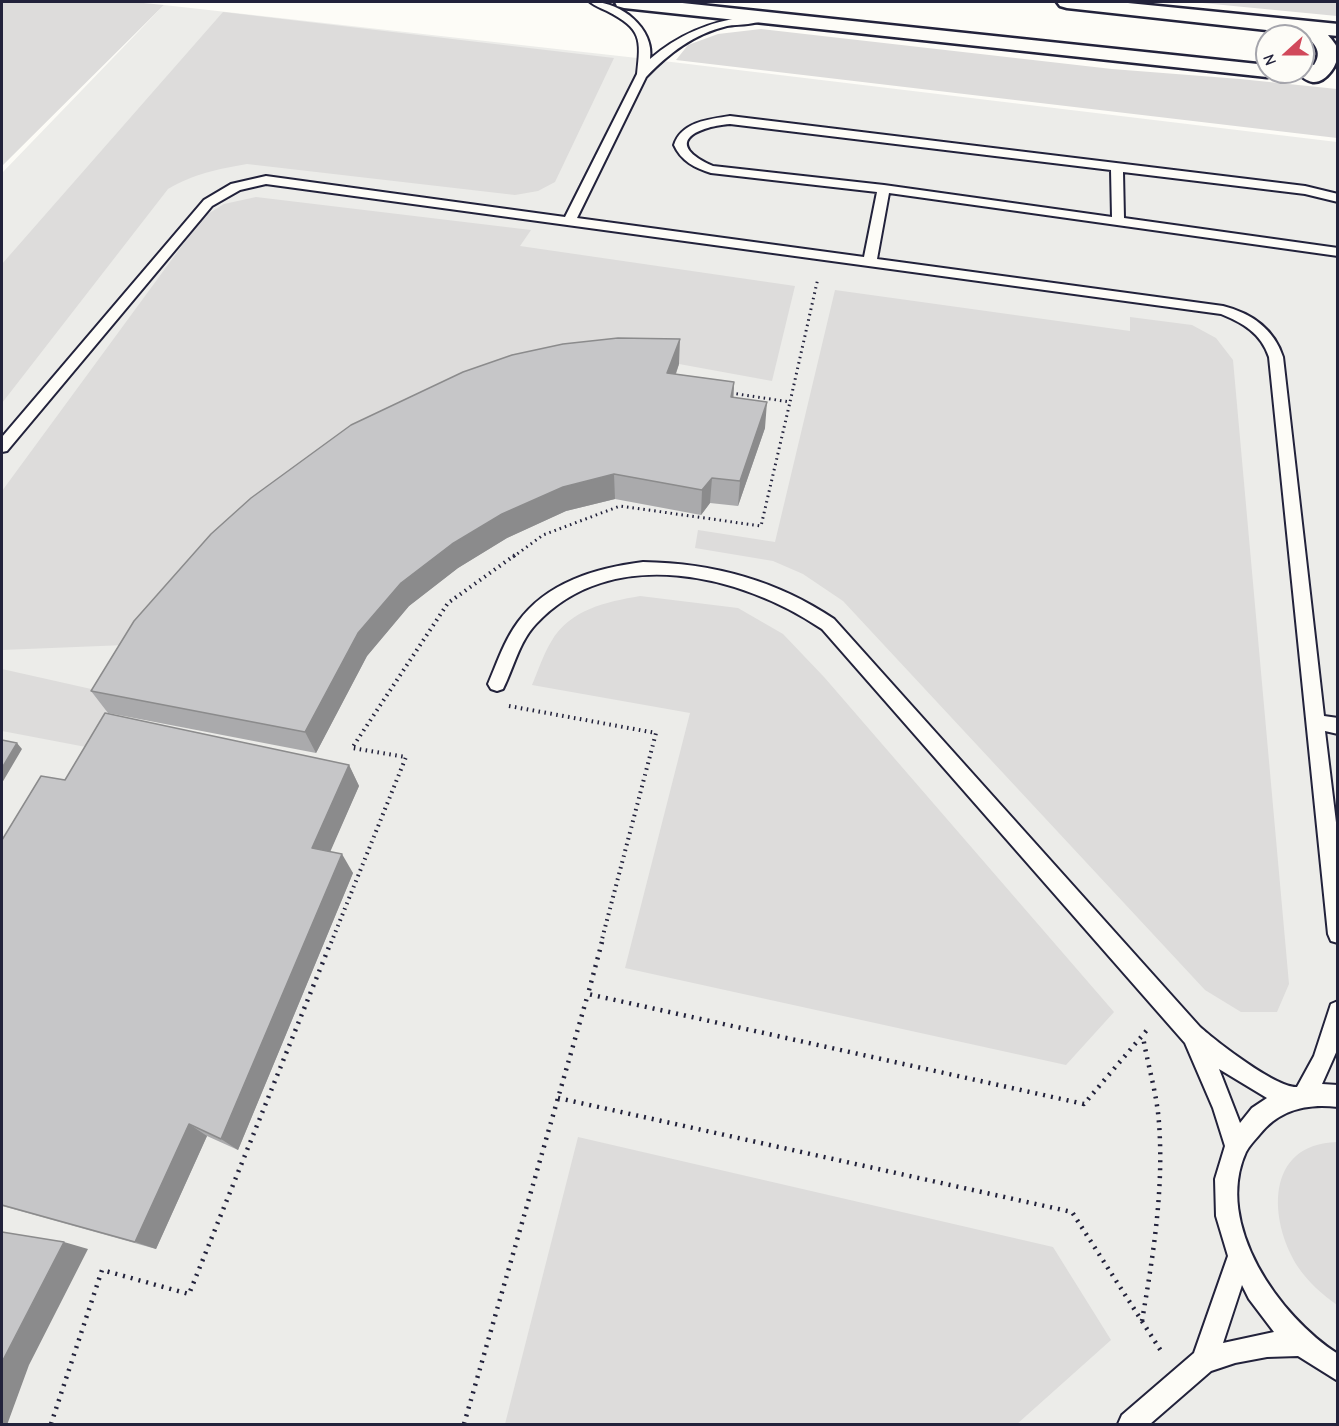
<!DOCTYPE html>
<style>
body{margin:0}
#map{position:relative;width:1339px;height:1426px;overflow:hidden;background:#fdfcf7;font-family:"Comic Neue",sans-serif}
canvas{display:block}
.frame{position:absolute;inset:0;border:3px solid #22223b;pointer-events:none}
.north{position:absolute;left:1255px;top:24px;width:60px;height:60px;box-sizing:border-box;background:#fdfcf7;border:2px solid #a5a5ac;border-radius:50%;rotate:249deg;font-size:16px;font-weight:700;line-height:24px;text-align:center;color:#22223b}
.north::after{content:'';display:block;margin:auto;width:21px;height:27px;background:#d1495b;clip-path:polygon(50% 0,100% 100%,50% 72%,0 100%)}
</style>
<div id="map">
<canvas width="1339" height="1426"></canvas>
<div class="frame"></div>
<div class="north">N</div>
</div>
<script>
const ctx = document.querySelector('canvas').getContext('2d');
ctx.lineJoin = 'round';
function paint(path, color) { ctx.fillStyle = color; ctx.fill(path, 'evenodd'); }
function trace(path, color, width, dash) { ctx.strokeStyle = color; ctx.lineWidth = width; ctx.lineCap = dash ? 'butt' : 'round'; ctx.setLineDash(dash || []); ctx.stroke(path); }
paint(new Path2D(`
 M164 5 655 60 1337 142V1424H2V173Z`), '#ecece9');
paint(new Path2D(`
 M2 2H133L164 5 2 166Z
 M1192 2H1337V16Z
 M223 12 614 58 555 182 538 191 515 195 247 164C217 169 194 174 168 189L2 403V264Z
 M761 29 1112 69 1240 79 1337 89V138L676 60 688 45 718 34Z
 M256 197 531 230 520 246 795 286 772 381 679 364 150 644 2 650V491L203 217 224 204Z
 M835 290 1130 331V317L1192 325 1216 338 1233 360 1289 984 1277 1012H1241L1205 990 843 601 803 574 773 561 695 548 698 530 775 542Z
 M640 596 738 608 783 634 824 677 1114 1012 1066 1065 625 968 690 713 532 685C538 671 543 655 551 642 570 609 606 602 640 596Z
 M2 669 118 695 86 747 2 731Z
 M578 1137 1053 1247 1111 1340 1017 1424H505Z
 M1337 1142H1338L1337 1305C1323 1295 1308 1282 1298 1267 1268 1220 1265 1144 1337 1142Z`), '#dddcdb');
const lane = new Path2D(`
 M590 2C619 0 655 28 650 59 678 35 708 22 745 17 753 16 761 13 767 18 758 25 739 24 727 26 694 34 669 53 646 77L577 218 864 257 877 192 711 173C695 168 681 161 674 145 681 122 709 119 730 116L1305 186 1338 194V202L1305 194 1123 172 1124 218 1338 248V256L889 193 877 259 1223 306C1251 313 1274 329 1283 357L1324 716 1338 718V734L1325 731 1338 839V943L1331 941 1328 934 1269 357C1261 333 1243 323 1221 314L266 184 240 190 212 206 7 451 2 452V437L204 200 231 184 266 176 565 217 637 74C641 39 642 29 607 11 601 8 595 6 590 2ZM730 124 1111 170 1112 217 884 185 713 166C663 144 694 127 730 124Z
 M643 562C712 563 776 580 834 619L1200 1027C1217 1042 1276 1088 1297 1087L1314 1056 1331 1004 1338 1001V1048L1322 1084 1338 1085V1107C1307 1103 1279 1110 1260 1134 1255 1140 1249 1146 1246 1152 1213 1224 1280 1317 1338 1354V1381L1298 1356 1267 1357 1235 1363 1211 1371 1150 1424H1118L1122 1415 1194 1353 1228 1256 1216 1216 1215 1179 1225 1146 1213 1108 1185 1043 822 629C741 574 611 543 536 624 519 642 514 667 503 689L497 691 491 689 488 684C497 663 504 641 518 622 547 582 596 568 643 562ZM1219 1069 1267 1098 1252 1108 1240 1123ZM1242 1285 1249 1299 1274 1332 1223 1343Z`);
const secondary = new Path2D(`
 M615 2H673L1267 65V72H1277L1274 75 1267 77 624 8 617 6Z
 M1057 2H1118L1338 24V36L1328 35C1332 40 1337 45 1338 51 1339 64 1326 83 1313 82 1306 81 1301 76 1297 72H1303V61L1314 65C1323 52 1315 43 1303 34L1067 8 1060 6Z`);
trace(lane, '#22223b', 4);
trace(secondary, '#22223b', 5);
trace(new Path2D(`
 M731 393 790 402 818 278
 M513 557 543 535 620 506 761 526 790 402`), '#22223b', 3, [1.5, 4]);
trace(new Path2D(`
 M509 706 656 733 601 943
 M331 943 406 757 352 748 448 603 515 555`), '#22223b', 4, [1.5, 4.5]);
trace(new Path2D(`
 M602 942 588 994 1084 1104 1147 1030
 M558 1098 1072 1212 1163 1354
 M1142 1321C1153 1256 1164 1190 1159 1123 1157 1094 1148 1066 1143 1037
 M51 1424 102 1270 189 1294 331 942
 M464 1424 588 994`), '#22223b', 4.5, [2, 6]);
paint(lane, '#fdfcf7');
paint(secondary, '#fdfcf7');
paint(new Path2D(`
 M679 364 676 374 734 382 733 397 765 428 738 506 710 503 701 515 615 499 566 511 507 538 458 568 409 606 367 656 316 753 108 713 91 691Z
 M349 765 359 786 330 851 353 873 238 1150 207 1136 156 1249 2 1206V840L65 780Z`), '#aaaaac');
paint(new Path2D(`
 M680 339 679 364 667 398V373Z
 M734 382 733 408 731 397Z
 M767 402 765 428 738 506 740 481Z
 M614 474 615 499 566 511 507 538 458 568 409 606 367 656 316 753 305 732 358 633 401 583 452 544 502 514 563 487Z
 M712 478 710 503 701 515 702 490Z
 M17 743 22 749 2 783V768Z
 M349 765 359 786 324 866 312 848Z
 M342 854 353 873 238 1150 221 1139Z
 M189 1124 207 1136 156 1249 135 1242Z
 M64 1242 88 1249 29 1365 7 1425H2V1362Z`), '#8b8b8c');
const building = new Path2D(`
 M618 338 680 339 667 373 734 382 731 397 767 402 740 481 712 478 702 490 614 474 563 487 502 514 452 544 401 583 358 633 305 732 91 691 134 621 211 534 251 498 351 425 463 372 512 355 563 344Z
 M105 713 349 765 312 848 342 854 221 1139 189 1124 135 1242 2 1205V840L41 776 65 780Z
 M2 740 17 743 2 768Z
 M2 1232 64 1242 2 1362Z`);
paint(building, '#c6c6c8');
trace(building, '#8b8b8c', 1.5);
</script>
